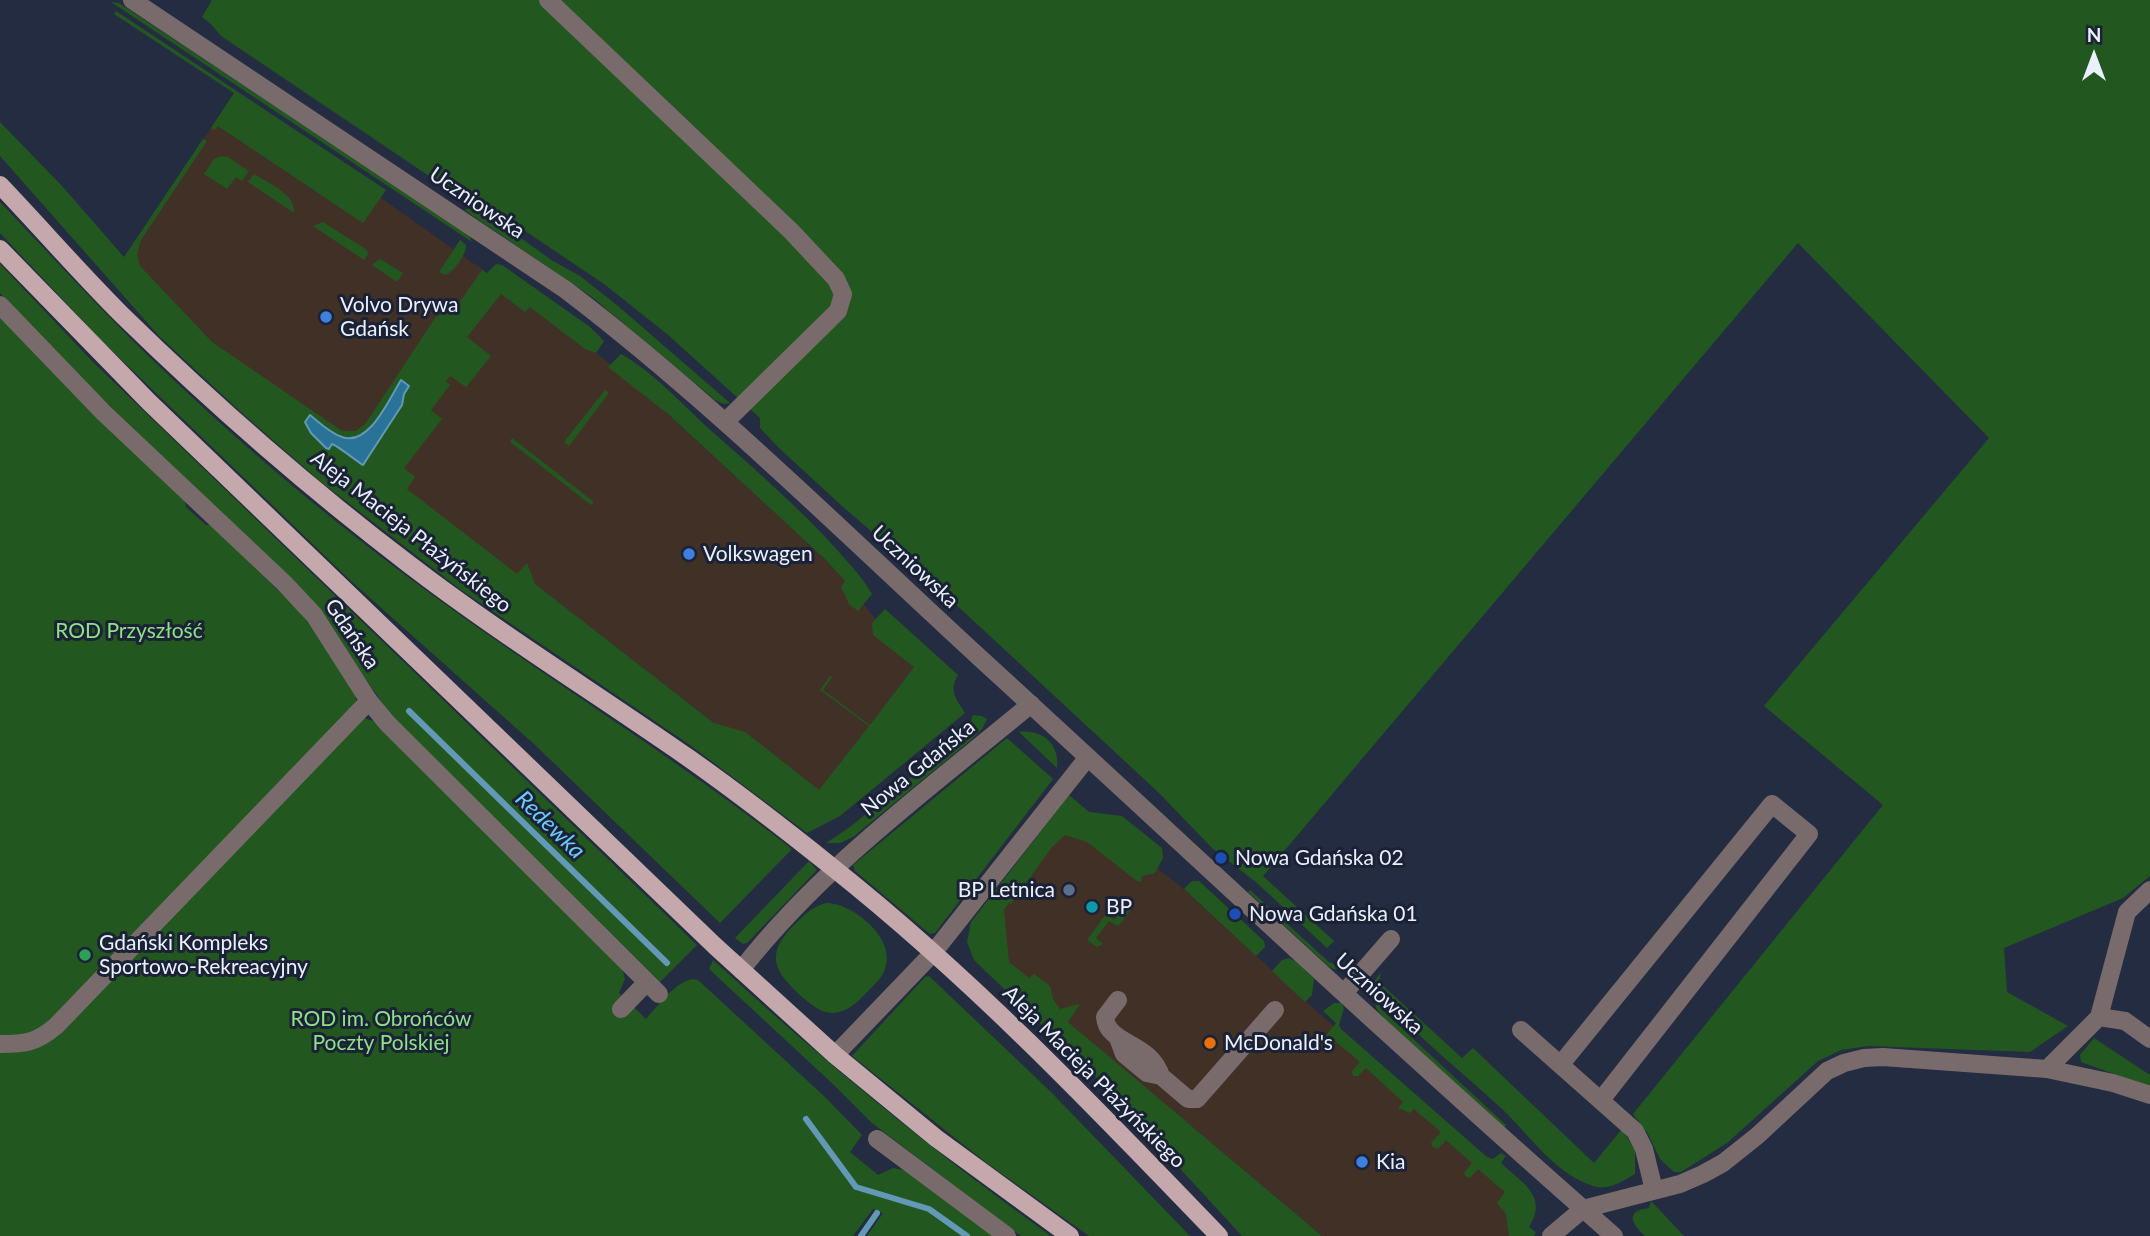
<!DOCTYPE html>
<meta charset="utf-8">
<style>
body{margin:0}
#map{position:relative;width:2150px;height:1236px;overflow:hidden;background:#242c41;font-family:Lato,sans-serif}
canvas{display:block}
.north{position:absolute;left:2059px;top:21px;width:70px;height:70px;-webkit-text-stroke:5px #1b2236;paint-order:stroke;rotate:0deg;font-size:19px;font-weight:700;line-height:28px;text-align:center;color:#eaf0fe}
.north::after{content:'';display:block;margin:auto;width:24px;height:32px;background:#eaf0fe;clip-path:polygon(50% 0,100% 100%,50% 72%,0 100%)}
</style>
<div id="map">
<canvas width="2150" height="1236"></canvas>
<div class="north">N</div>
</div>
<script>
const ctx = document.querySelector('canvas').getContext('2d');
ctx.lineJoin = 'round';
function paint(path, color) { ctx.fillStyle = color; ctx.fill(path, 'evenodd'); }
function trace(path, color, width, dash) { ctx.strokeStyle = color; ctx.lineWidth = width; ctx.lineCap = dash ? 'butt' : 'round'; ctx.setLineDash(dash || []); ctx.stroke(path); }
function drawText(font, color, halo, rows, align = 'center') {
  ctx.font = font + ' Lato,sans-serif'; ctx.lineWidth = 6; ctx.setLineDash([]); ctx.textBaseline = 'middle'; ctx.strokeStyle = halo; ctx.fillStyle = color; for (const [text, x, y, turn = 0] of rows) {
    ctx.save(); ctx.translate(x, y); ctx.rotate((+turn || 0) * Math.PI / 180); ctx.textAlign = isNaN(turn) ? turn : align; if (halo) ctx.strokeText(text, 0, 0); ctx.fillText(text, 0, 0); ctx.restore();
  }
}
paint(new Path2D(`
 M231 98 381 198 551 318 631 380 826 560 845 581 914 667 814 800 554 599 325 453 124 258Z
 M1066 827 1154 866 1179 885 1313 1008 1507 1178 1510 1210 1509 1236H1322L1009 973 985 936Z`), '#413026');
paint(new Path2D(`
 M212 0H2150V876L2123 898 2004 948 2007 992 2068 1026 2030 1052 1868 1046 1841 1050 1818 1061 1727 1143 1681 1172H1674L1660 1159 1648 1134 1633 1114 1883 805 1764 706 1989 438 1798 243 1263 876 1334 941 1327 948 1257 883 1212 848 1159 793 950 599 842 506 778 447 760 428V418L667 334 604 284 491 208 464 198 441 184 221 36 211 24 202 17Z
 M111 2 119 3 469 235 472 242Z
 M116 11 386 190 363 223 218 126 214 130 211 128 234 93 114 14Z
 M0 122 62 186 124 257 203 139 207 141 141 240 137 254 140 266 212 342 342 431H356L366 423 435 318 461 300 482 270 487 273 496 264 502 265 590 327 604 341 596 353 585 349 530 307 525 312 501 294 467 337 491 356 466 387 450 376 446 381 450 385 431 410 442 419 404 468 415 477 407 489 517 574 527 563 535 584 714 723 745 732 819 790 869 726 820 690 830 676 832 677 823 690 870 725 914 667 873 635 872 623 885 609 958 675C948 691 957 700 965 713L840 816 807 833 690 745 461 590 321 482 243 414 159 336 0 156Z
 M221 156 228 157 249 171 242 181 236 177 227 189 204 174 214 159Z
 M254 174C268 183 296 194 294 213L248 182Z
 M0 202C45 249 89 297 135 343 223 429 317 510 416 583 540 675 671 754 792 849L720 923 534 744 351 581 100 339 0 233Z
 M468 208 490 216 553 261 580 276 618 306 730 403 724 404 715 400 592 297 467 212 465 210Z
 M323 222 367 250 368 254 364 260 313 226Z
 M460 240 466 245C466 255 455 270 446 275L439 272Z
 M380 259 403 273 397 282 372 265Z
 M0 264 93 362 697 945 660 982 393 718 306 594 105 401 0 293Z
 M0 316 185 500 186 507 206 525H211L303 615 356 695V705L363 718 374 721 621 965 625 979 619 993 646 1019C657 1007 681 974 698 980L825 1097 862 1135 850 1152 878 1175 893 1168 904 1170 994 1236H867L883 1213 873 1209 853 1236H0Z
 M621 354C653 372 680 402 707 427 752 467 799 507 839 552 851 566 863 578 872 594L858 611 849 604 841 587 845 581 826 560 668 414 608 367Z
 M605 390 609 393 569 446 564 442Z
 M512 438 594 502 591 505 510 442Z
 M973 715 981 716 987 719 982 729 971 740 853 837 840 843H826L850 827 967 731Z
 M1019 732C1042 729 1060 744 1057 768Z
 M1007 738 1053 779 935 933 930 934 855 871 853 865Z
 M1069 795 1089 812 1122 816 1162 848 1163 858 1155 873 1142 876 1141 882 1137 881 1087 842 1065 835 1052 847 1011 904 1009 903 1004 910 1009 962 1029 978 1034 974 1050 986 1053 999 1060 1009 1080 1004 1068 1022 1322 1236H1242L1095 1076 974 960 967 942 971 922Z
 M809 861 817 870 747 943 743 944 735 938Z
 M1192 881H1199L1264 941 1265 947 1256 956 1184 889Z
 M1250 890 1329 962 1347 970 1333 969 1327 965 1248 892Z
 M1129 900 1132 904 1131 910 1118 926 1109 921 1096 938 1103 944 1097 947 1087 940 1106 914 1114 920Z
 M826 903C853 903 897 939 885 969 882 978 875 984 869 990 860 999 852 1009 839 1012 824 1016 813 1006 802 997 776 973 764 956 792 927 803 916 811 907 826 903Z
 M1289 958 1297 962 1314 979 1312 995 1305 1002 1272 971 1282 960Z
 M713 960C821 1059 932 1151 1051 1236H1021L872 1123 835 1086 709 969Z
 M1381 972 1379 982 1462 1058 1473 1048 1594 1163 1622 1129 1635 1151V1174C1621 1182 1607 1192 1590 1185 1552 1171 1529 1134 1501 1108 1463 1073 1421 1040 1387 1002L1380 989 1373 983Z
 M929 976 1051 1092 1190 1236H1089L984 1161 852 1056 925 977Z
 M1372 993 1382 1010 1506 1125 1504 1128 1385 1019 1377 1010Z
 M1334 1003H1341L1344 1008 1339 1025 1341 1029 1487 1157 1493 1159 1501 1153 1506 1156 1501 1163C1522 1183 1549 1196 1529 1227L1536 1232 1534 1236H1509L1506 1214 1497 1203 1505 1192 1478 1169 1470 1178 1465 1176 1464 1173 1472 1163 1446 1140 1438 1149 1433 1147 1431 1143 1441 1132 1414 1109 1410 1113 1398 1108 1403 1102 1366 1068 1358 1076H1353L1352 1071 1360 1062 1333 1039 1325 1048 1318 1045 1336 1023 1323 1011Z
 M2094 1038 2150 1075V1087L2081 1062 2080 1055Z
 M1651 1201 1684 1236H1645C1632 1224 1624 1211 1649 1208Z`), '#22581f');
const water = new Path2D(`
 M401 380 409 386 404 394 402 405 363 465C355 460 338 446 332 444L329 449 326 448 311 433 305 422 310 415C320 423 330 433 342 437 369 447 389 399 401 380Z`);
paint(water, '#297298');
trace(water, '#6398b7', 2);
trace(new Path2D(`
 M409 711 667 963
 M806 1119 856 1187 929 1209 967 1236
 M861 1236 877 1213`), '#6398b7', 6);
trace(new Path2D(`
 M132 0 566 290C713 402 844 533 980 658 1191 851 1399 1048 1614 1236
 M548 0 791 231 836 279 843 294 838 311 725 422
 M0 305 103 412 284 583 314 615 369 701 387 723 659 994
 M741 970C822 866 930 788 1031 704
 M1344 993 1391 939
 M1118 1000 1105 1017C1107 1045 1150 1041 1161 1076
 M621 1009 647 982
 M2099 1017 2127 912 2150 890
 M1521 1030 1635 1131 1644 1149 1654 1190
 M1118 1038 1124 1054 1147 1073 1161 1076 1188 1099H1197L1275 1010
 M0 1044C25 1044 36 1043 56 1026L369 701
 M835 1055 933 953 1088 757
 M1561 1064 1772 804 1809 834 1601 1100
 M2047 1069 2099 1017 2125 1021 2150 1039
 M877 1139 1007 1236
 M1551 1236 1583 1209 1680 1184 1703 1174 1723 1163 1757 1136 1827 1071 1844 1063 1864 1058 1883 1057 2047 1069 2113 1083 2150 1095`), '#796b6c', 18);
trace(new Path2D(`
 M0 185C41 228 80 273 122 315 213 404 309 488 410 565 500 634 597 694 690 759 738 793 786 830 832 867 972 978 1095 1107 1219 1236
 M0 249 149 402 715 946 835 1055 936 1138 1070 1236`), '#c5a8ab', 18);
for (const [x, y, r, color] of [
 [326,317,7,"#3f7fe0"],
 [689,554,7,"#3f7fe0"],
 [1221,858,7,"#1a4fb4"],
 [1069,890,7,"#5c6f8a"],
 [1092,907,7,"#0f9aa8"],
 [1235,914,7,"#1a4fb4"],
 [85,955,7,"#2e9e5b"],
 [1210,1043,7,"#e8710a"],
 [1362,1162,7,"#3f7fe0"]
]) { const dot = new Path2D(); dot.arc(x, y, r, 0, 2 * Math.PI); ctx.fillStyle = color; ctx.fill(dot); trace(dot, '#1b2236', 2.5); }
drawText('21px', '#eaf0fe', '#1b2236', [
 ["Uczniowska",477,203,34],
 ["Aleja Macieja Płażyńskiego",411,532,38],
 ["Uczniowska",915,567,43],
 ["Gdańska",352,634,56],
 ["Nowa Gdańska",918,768,-39],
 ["Uczniowska",1379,994,42],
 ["Aleja Macieja Płażyńskiego",1094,1077,45]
]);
drawText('21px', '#eaf0fe', '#1b2236', [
 ["Volvo Drywa",340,305],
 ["Gdańsk",340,329],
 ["Volkswagen",703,554],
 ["Nowa Gdańska 02",1235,858],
 ["BP Letnica",1055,890,"right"],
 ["BP",1106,907],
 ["Nowa Gdańska 01",1249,914],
 ["Gdański Kompleks",99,943],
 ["Sportowo-Rekreacyjny",99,967],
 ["McDonald's",1224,1043],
 ["Kia",1376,1162]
], 'left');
drawText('21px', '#8fe188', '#1b2236', [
 ["ROD Przyszłość",129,631],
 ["ROD im. Obrońców",381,1019],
 ["Poczty Polskiej",381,1043]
]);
drawText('italic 23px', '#6ccafe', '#1b2236', [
 ["Redewka",550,825,44]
]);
</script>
